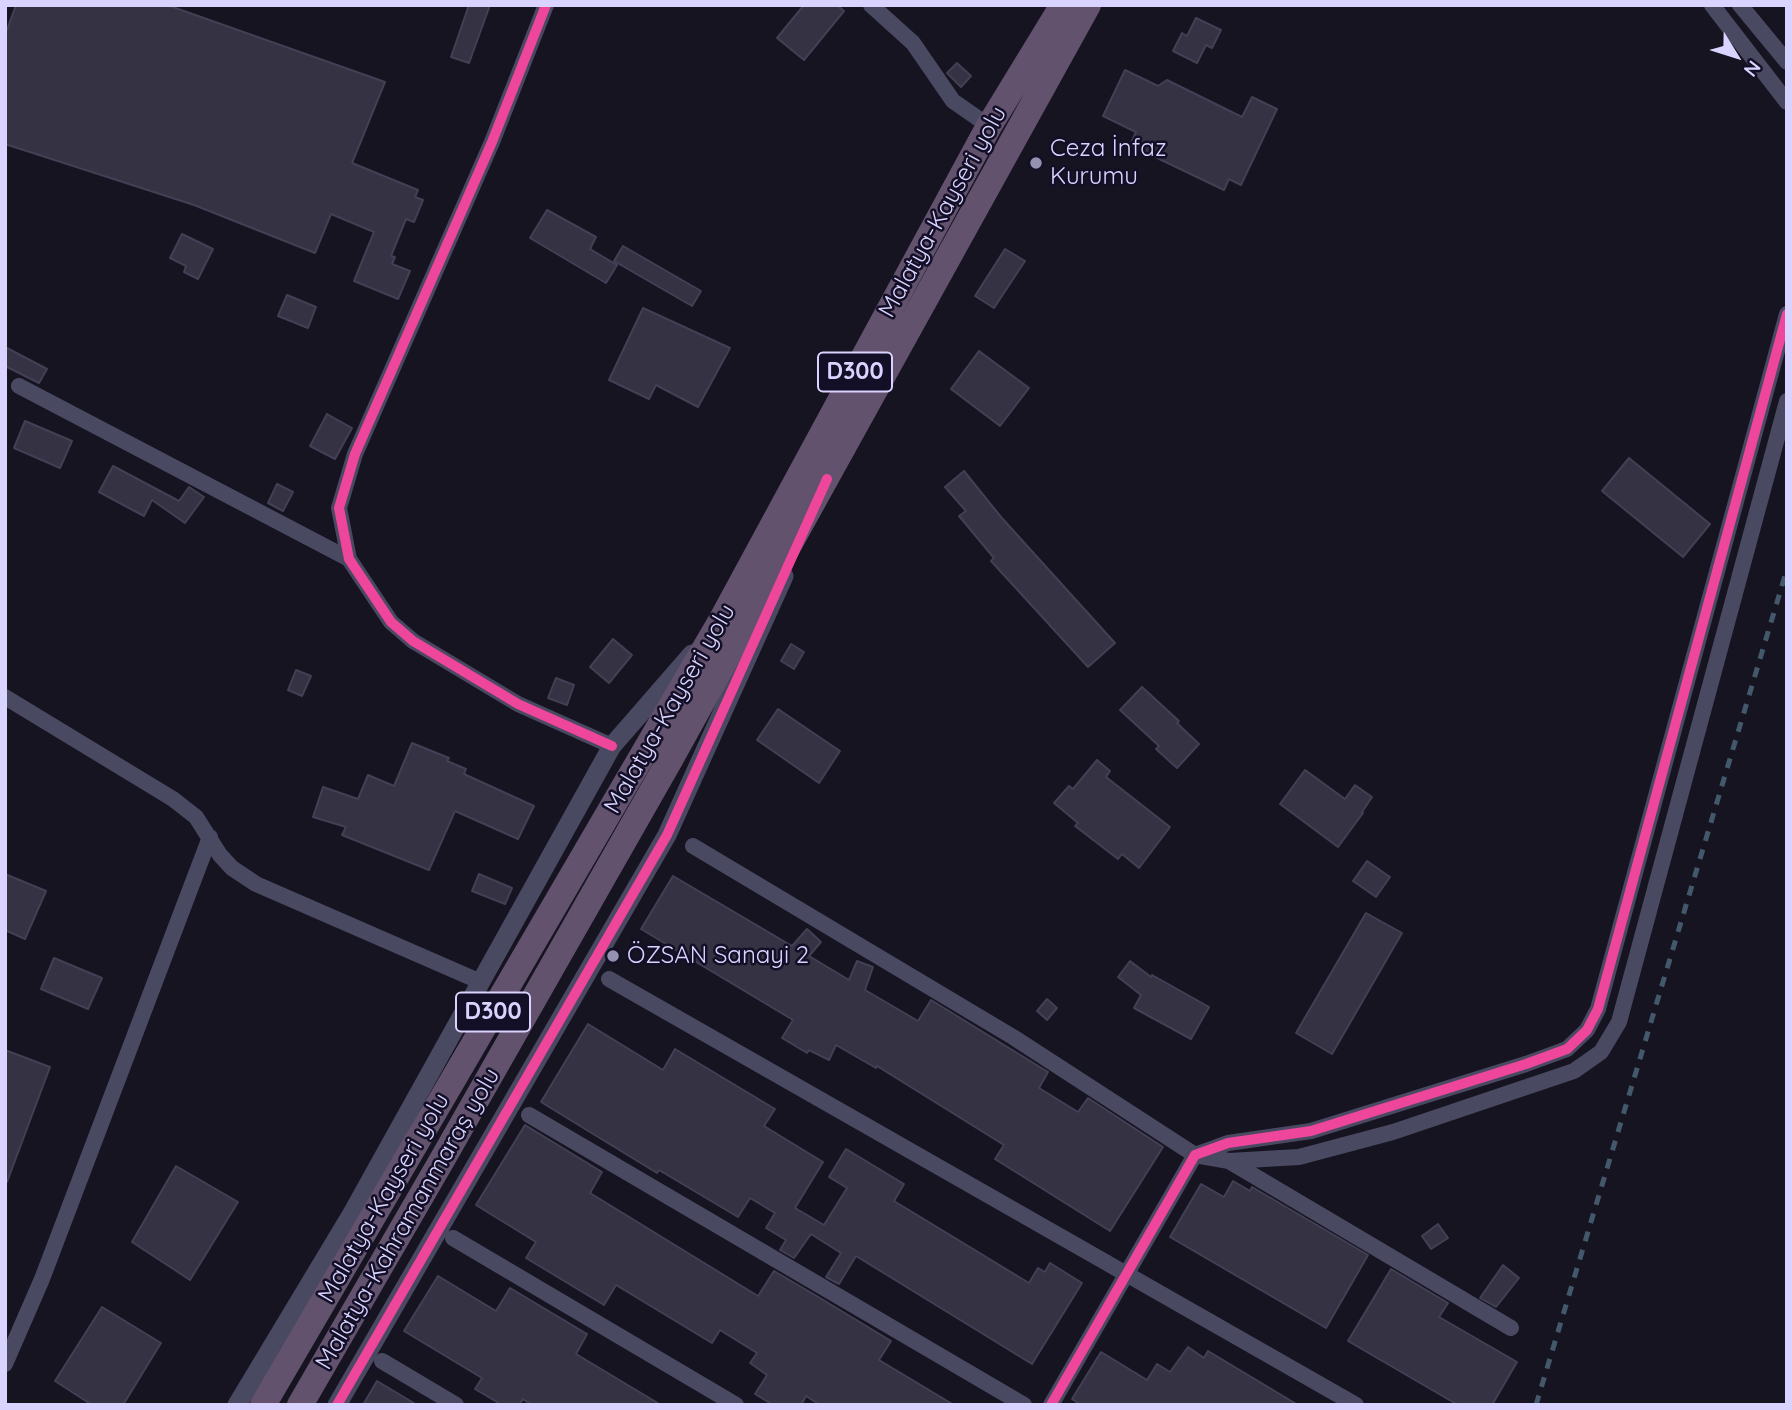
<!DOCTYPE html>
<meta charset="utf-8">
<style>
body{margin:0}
#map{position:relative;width:1792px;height:1410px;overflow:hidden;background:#161421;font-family:Quicksand,sans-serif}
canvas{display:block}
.frame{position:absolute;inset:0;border:7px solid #d9d4ff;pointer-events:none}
.north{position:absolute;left:1701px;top:21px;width:70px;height:70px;-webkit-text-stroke:5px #130f26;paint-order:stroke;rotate:128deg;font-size:19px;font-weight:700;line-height:28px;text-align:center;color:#d9d4ff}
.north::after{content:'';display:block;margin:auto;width:24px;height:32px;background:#d9d4ff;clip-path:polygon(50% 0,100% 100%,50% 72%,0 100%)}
</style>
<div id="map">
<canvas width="1792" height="1410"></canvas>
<div class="frame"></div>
<div class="north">N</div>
</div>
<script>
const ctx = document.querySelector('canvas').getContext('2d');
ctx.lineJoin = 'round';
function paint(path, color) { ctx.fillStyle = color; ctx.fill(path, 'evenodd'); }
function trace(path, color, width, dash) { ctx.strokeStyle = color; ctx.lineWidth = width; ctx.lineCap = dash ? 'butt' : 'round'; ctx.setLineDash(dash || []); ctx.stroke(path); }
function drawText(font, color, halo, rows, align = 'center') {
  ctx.font = font + ' Quicksand,sans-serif'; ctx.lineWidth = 5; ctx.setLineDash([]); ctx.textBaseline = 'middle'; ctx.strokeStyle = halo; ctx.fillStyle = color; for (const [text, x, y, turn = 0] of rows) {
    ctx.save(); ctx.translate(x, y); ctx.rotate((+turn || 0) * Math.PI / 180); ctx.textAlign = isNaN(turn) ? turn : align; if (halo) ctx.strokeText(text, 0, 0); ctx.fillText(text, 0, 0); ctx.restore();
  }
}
const building = new Path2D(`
 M16 5H167L385 82 352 163 418 190 415 197 423 200 414 222 406 219 391 256 395 257 392 264 410 271 398 299 354 281 374 232 331 214 315 253 194 205 5 144V35Z
 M469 5H490L469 63 451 57Z
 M804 5H837L844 11 804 60 777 38Z
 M1196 18 1221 30 1212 48 1206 45 1197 63 1173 51 1182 33 1187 36Z
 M957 63 971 76 961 87 947 73Z
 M1125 70 1158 86 1167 80 1242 117 1252 97 1277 109 1241 185 1229 179 1224 190 1130 145 1136 132 1103 116Z
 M547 210 596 237 590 249 617 265 606 283 530 238Z
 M182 234 213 249 198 279 184 272 186 266 170 258Z
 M623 246 701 291 692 306 614 261Z
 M1005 249 1025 261 994 308 975 296Z
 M287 295 316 307 308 328 278 316Z
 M643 308 730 348 698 407 656 385 649 399 609 380Z
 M5 347 47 369 39 383 5 366Z
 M979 351 1029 388 1000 426 951 389Z
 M327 414 352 428 335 459 310 446Z
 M25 421 72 441 60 468 14 448Z
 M1629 458 1710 524 1683 557 1602 491Z
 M113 466 179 501 189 487 204 497 185 523 152 500 144 516 99 492Z
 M964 471 1001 517 1115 643 1088 667 991 561 994 558 959 516 966 511 945 487Z
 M277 484 293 492 283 511 268 503Z
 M613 639 632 655 609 683 590 667Z
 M791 644 804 652 794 669 781 661Z
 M296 670 311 676 302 696 288 690Z
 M556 678 574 685 567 705 548 698Z
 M1142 687 1179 721 1177 723 1199 744 1177 768 1156 749 1159 746 1120 710Z
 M778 709 840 751 819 783 757 740Z
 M412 743 449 758 447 761 466 769 464 774 534 806 518 839 455 811 429 870 342 835 346 827 313 817 323 787 358 799 368 775 394 786Z
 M1097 760 1110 771 1106 777 1170 827 1139 868 1122 854 1118 859 1075 826 1078 823 1054 803 1069 786 1073 789Z
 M1305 770 1345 799 1355 785 1372 797 1362 812 1363 813 1338 847 1280 804Z
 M1367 861 1390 877 1376 897 1353 881Z
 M5 874 46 891 25 939 5 930Z
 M479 874 512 888 505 904 472 891Z
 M673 876 792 946 807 929 821 942 809 956 849 980 857 961 873 967 865 990 918 1021 931 1000 1048 1072 1039 1088 1078 1112 1088 1098 1163 1147 1110 1231 995 1159 1004 1145 877 1066 876 1068 836 1045 829 1060 809 1050 807 1053 782 1038 793 1020 641 929Z
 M1366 913 1402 933 1332 1054 1296 1033Z
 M54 958 102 978 88 1009 41 989Z
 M1130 961 1151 977 1152 975 1209 1007 1191 1039 1134 1008 1141 995 1118 977Z
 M1047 999 1057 1008 1047 1020 1037 1011Z
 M588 1024 663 1070 675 1049 775 1109 764 1126 823 1162 795 1208 824 1225 847 1188 829 1177 846 1149 904 1184 894 1201 1029 1283 1038 1268 1045 1272 1050 1263 1082 1283 1032 1364 856 1256 839 1284 826 1277 841 1253 811 1234 794 1258 780 1250 786 1240 766 1228 775 1213 750 1198 738 1217 659 1170 657 1173 541 1102Z
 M5 1050 50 1067 7 1182H5Z
 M525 1125 602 1172 590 1193 758 1296 774 1271 815 1295 891 1341 879 1360 954 1405H820L806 1396 801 1405H773L755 1394 767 1375 750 1363 757 1353 720 1330 712 1343 616 1285 604 1305 526 1258 536 1242 476 1205Z
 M176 1166 238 1202 190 1280 132 1242Z
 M1233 1181 1250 1191 1252 1187 1368 1255 1326 1328 1170 1237 1201 1184 1224 1197Z
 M1438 1224 1448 1238 1431 1249 1422 1236Z
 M1503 1265 1519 1278 1496 1307 1480 1298Z
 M1391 1269 1448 1303 1439 1317 1517 1362 1492 1405H1458L1348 1341Z
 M438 1276 496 1311 510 1288 587 1334 576 1354 661 1405H532L523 1399 519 1405H502L475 1389 482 1378 404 1331Z
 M102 1307 161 1343 123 1405H92L55 1381Z
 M1188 1347 1204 1358 1208 1351 1298 1405H1081L1072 1399 1101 1352 1147 1380 1157 1364 1170 1372Z
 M377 1381 417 1405H363Z`);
paint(building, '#343243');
trace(building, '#433f54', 2);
trace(new Path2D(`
 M546 5 492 142 355 454 339 508 349 559 391 622 413 641 518 704 612 746
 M871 5 913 43 953 101 989 126
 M1712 5 1787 102
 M1740 5 1787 62
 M19 386 349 559
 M5 697 173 799 196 817 220 855 232 868 256 884 481 982
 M693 846 1013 1037 1195 1155 1229 1161 1511 1328
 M609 979 1356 1405
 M529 1115 1024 1405
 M1229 1161 1299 1157 1393 1132 1574 1071 1601 1052 1619 1022 1787 401
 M453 1238 736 1405
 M382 1361 456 1405
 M5 1364 42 1279 210 837
 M1051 1405 1195 1155 1228 1143 1311 1131 1526 1064 1567 1049 1587 1030 1598 1009 1787 314`), '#4a4962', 16);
trace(new Path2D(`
 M237 1405 350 1217 612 746 692 654
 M337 1405 667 835 784 576`), '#4a4962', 19);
trace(new Path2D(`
 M263 1405 722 619 989 126 1063 5
 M300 1405 442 1160 671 758 1088 5`), '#62526e', 26);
trace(new Path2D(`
 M1536 1405 1787 569`), '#43596b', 5, [10, 9]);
trace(new Path2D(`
 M546 5 492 142 355 454 339 508 349 559 391 622 413 641 518 704 612 746
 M337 1405 667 835 827 479
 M1051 1405 1195 1155 1228 1143 1311 1131 1526 1064 1567 1049 1587 1030 1598 1009 1787 314`), '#ed469a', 10);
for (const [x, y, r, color] of [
 [1036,163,7,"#9591b1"],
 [613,956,7,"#9591b1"]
]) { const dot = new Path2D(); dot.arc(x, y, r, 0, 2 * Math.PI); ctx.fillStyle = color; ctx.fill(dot); trace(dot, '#130f26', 2.5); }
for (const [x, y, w] of [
 [855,372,74],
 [493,1012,74]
]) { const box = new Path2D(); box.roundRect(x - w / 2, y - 19.5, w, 39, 5); ctx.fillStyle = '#130f26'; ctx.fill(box); trace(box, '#d9d4ff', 2); }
drawText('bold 23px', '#d9d4ff', null, [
 ["D300",855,372],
 ["D300",493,1012]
]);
drawText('24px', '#d9d4ff', '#130f26', [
 ["Ceza İnfaz",1050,149],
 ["Kurumu",1050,177],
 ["ÖZSAN Sanayi 2",627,956]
], 'left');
drawText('24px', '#d9d4ff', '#130f26', [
 ["Malatya-Kayseri yolu",943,212,-61],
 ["Malatya-Kayseri yolu",670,709,-60],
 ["Malatya-Kayseri yolu",384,1198,-60],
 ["Malatya-Kahramanmaraş yolu",408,1219,-60]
]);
</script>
